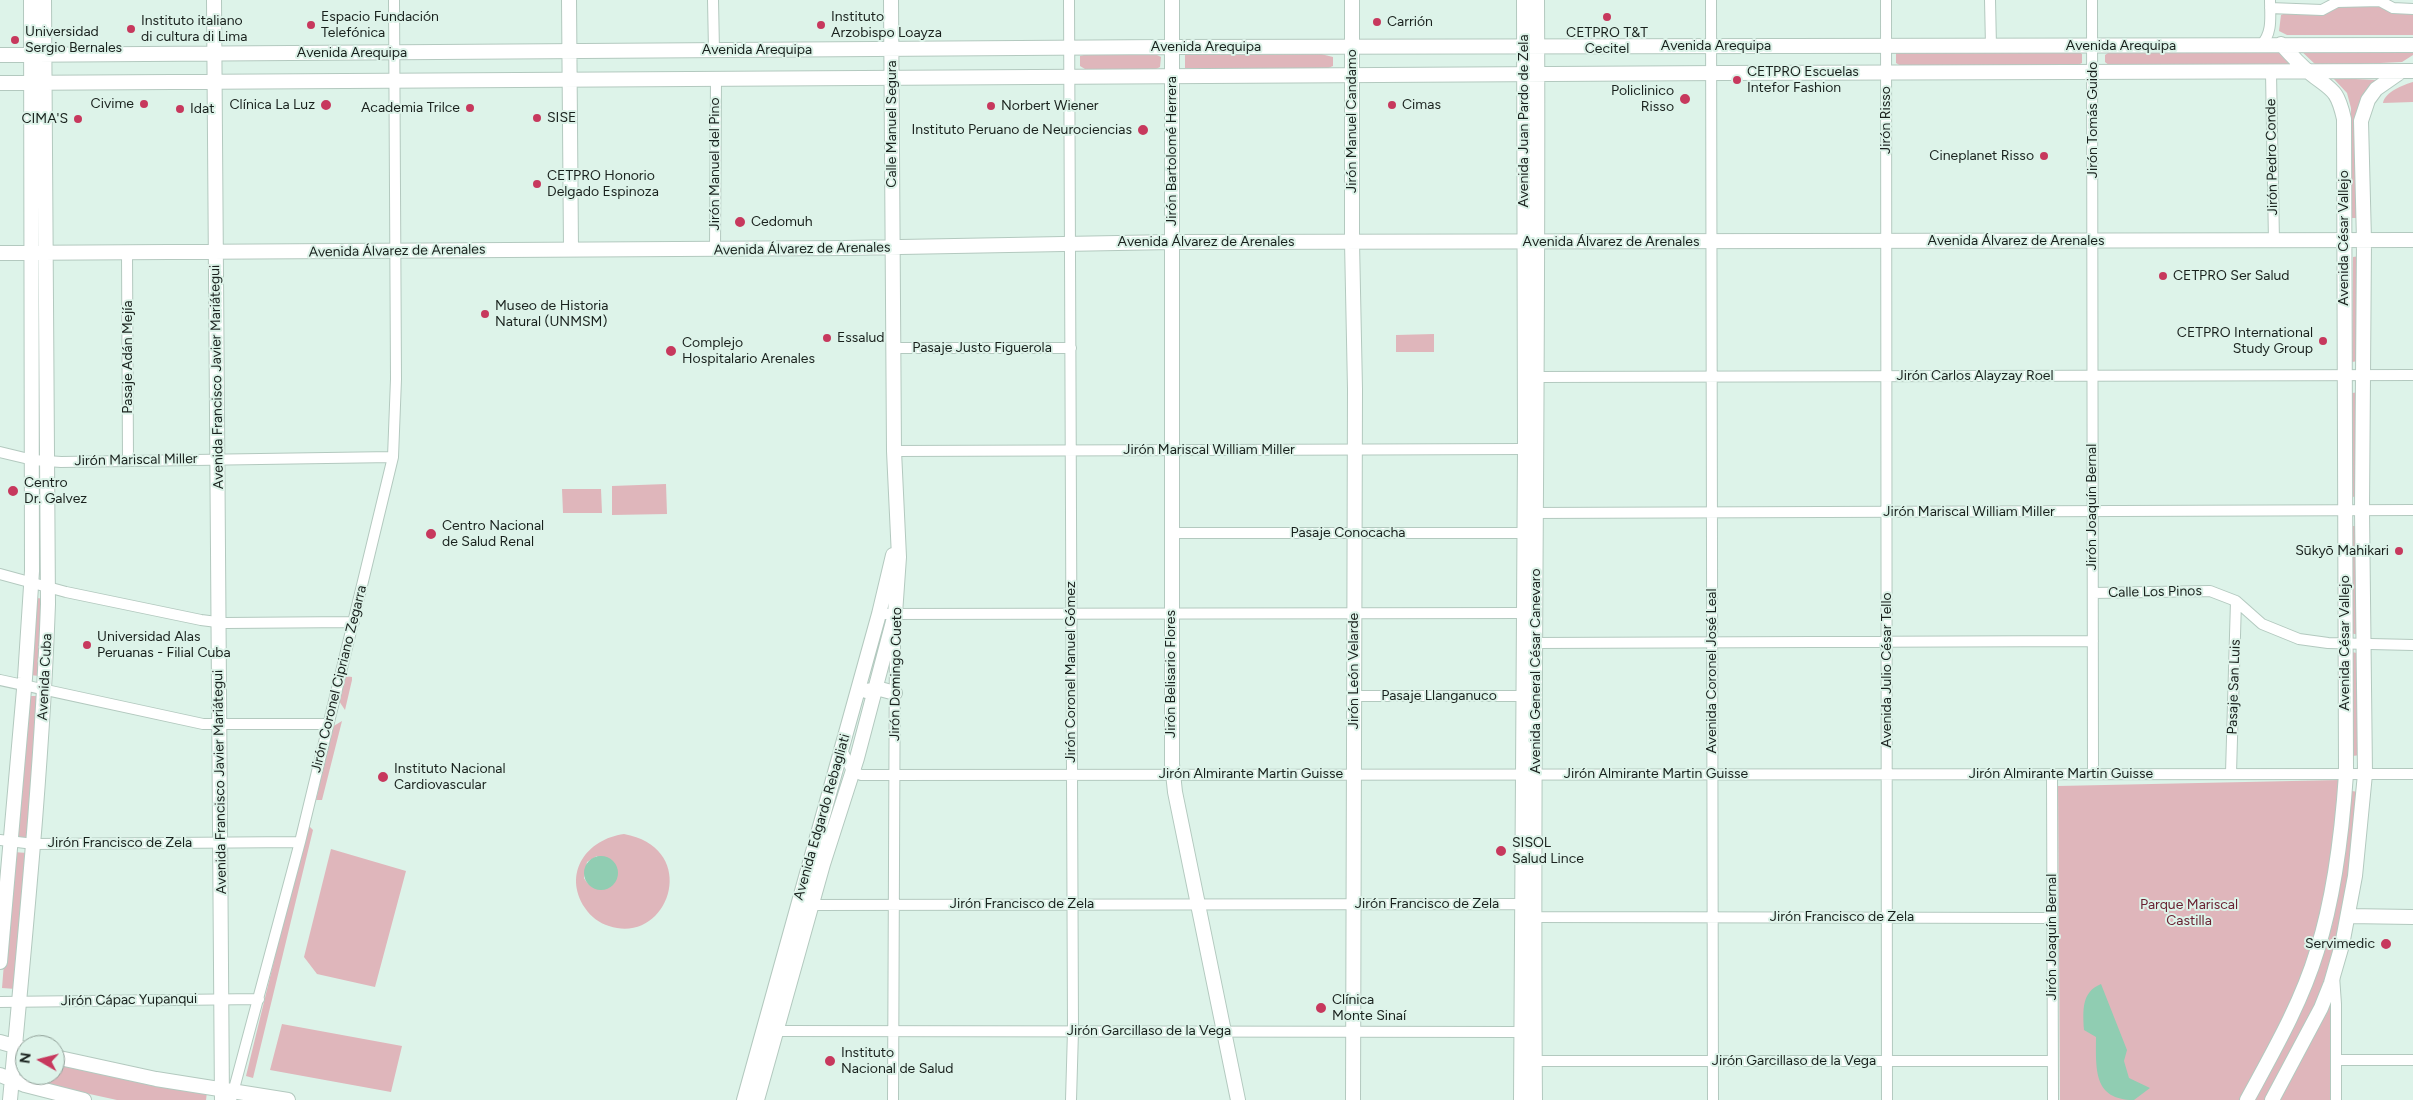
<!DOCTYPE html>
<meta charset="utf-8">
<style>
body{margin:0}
#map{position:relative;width:2413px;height:1100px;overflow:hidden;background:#ddf3e9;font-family:Figtree,sans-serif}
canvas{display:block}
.north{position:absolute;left:15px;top:1035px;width:50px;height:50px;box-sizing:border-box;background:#ddf3e9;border:1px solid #8f9f97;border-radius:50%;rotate:278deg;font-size:14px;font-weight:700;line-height:20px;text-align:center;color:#19211d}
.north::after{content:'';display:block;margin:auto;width:18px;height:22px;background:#c7385d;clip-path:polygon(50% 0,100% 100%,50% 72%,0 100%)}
</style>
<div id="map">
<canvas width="2413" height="1100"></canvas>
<div class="north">N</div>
</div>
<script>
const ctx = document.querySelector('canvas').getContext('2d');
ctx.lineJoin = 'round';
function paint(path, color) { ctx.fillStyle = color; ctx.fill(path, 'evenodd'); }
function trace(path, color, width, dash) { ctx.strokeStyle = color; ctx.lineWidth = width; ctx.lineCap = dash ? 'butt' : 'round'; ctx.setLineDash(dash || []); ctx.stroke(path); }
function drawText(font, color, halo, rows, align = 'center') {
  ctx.font = font + ' Figtree,sans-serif'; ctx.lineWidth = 4; ctx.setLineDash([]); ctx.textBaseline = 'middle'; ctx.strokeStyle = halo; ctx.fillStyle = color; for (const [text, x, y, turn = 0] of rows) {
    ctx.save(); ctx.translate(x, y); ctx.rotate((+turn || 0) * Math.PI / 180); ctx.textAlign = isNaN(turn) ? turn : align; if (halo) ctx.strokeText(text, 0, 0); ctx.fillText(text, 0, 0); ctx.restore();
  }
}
paint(new Path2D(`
 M2378 5 2413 12V35H2287L2279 31 2281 15 2287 12 2325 14 2338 6Z
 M2298 48H2413V55L2402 62 2317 66Z
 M2280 49 2294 64 2269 66H2110L2105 62V55L2111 51Z
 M2078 51 2082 54V63L2078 65 1901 66 1896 63V53Z
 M1088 54 1157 55 1161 57 1160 67 1156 69H1085L1080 66V56Z
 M1321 54 1333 57V66L1326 69 1185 68V55Z
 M2333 78 2377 80 2358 109V218H2351V108L2347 93Z
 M2413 82V102L2383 103C2385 92 2403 85 2413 82Z
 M2360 256 2358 361 2352 362 2353 257Z
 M1434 334V352H1396V335Z
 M2360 392 2361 496 2352 497V393Z
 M666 484 667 514 612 515V486Z
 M562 489H601L602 513H563Z
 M2350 526H2360V635L2349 633Z
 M37 598 46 599 39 676 30 675Z
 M2352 652 2361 654V755L2352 756Z
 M345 676 352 677V680L345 710 339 701Z
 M31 696H40L28 840 18 838 14 835 27 698Z
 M342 721 322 800H316L332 727Z
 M2339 780 2330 889 2318 962 2332 926 2352 791 2358 792 2337 990 2334 1100H2060L2058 786Z
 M309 826 313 830 253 1078 246 1076 306 829Z
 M624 834C702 848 669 946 609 926 599 923 591 917 585 908 562 873 587 839 624 834ZM597 856 615 881C606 893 591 891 584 878L587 862Z
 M331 849 406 871 375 987 317 974 304 957Z
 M13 852 27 853 16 989 2 988Z
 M282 1024 402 1046 391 1092 270 1070Z
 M25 1057V1075H55V1061L207 1092 206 1100H117L21 1079Z`), '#dfb6bb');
paint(new Path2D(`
 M584 873a17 17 0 1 1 34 0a17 17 0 1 1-34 0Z
 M2101 984 2127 1050 2124 1061 2129 1078 2150 1088 2134 1100C2093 1100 2096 1069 2096 1037L2084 1030C2083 1011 2081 992 2101 984Z`), '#90cdb2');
const street = new Path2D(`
 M713 0 714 50
 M1069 0 1073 1031 1071 1100
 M1711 0 1713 1100
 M1886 0 1887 1100
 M1990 0 1991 46
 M2092 0 2093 774
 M2270 8 2322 10 2337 2 2380 1 2393 8 2413 9
 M2261 45C2273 33 2270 16 2270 0
 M2271 73 2274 242
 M715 250 716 78
 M127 253 128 460
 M893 348H1071
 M1538 377 2413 375
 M894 451 1525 449
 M0 452 33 460 61 462 393 457
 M1529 513 2413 510
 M1171 533H1525
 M0 574 66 592 201 620 225 623 354 622
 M2093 593 2210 591 2236 601 2262 624 2299 639 2328 643 2413 645
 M879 614 1524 613
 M1535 643 2093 641
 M0 680 203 724H328
 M1354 696H1524
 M842 750 852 771 861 775 2413 774
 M2231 773 2236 601
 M2052 774 2053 1100
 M0 840 34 844 300 842
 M806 905 1522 904 1535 917 2052 918
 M2334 976 2336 1004V1100
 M0 1002 259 999
 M777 1031 1521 1032
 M2337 1060H2413
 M1535 1061H2052
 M231 1100 300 842 393 457 396 379 394 0
 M893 1100 895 626`);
const secondary = new Path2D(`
 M214 0 222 1100
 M569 0 571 249
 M1172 0V764L1175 792 1238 1100
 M1352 0V242L1355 389 1353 1100
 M0 55 1165 47 2413 45
 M0 83 1724 73 2413 71
 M0 253 846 248 1172 242 2413 240
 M866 691 880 689 895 693
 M2348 916 2413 917
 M0 962 25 678 32 571 31 0
 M0 1042 25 1049
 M55 1057 156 1079 288 1100
 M0 1075 25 1085 84 1100
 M10 1100C25 935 42 770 48 604L44 0
 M744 1100 879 614 893 555
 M757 1100 823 864 857 758 895 614 899 557 894 451 891 0
 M1521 1100 1525 449 1524 0
 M1535 1100C1532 733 1539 367 1537 0
 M2247 1100C2273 1052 2301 1004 2317 951 2335 894 2342 833 2346 774L2344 119C2337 88 2332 91 2310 73 2299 64 2290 54 2281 44
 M2272 1100 2321 1008 2331 983 2342 945 2355 876 2365 774 2362 510 2364 241 2361 121 2368 100 2376 89 2399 73`);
trace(street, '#b3c9bf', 12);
trace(secondary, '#b3c9bf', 16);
trace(street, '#fff', 10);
trace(secondary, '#fff', 14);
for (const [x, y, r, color] of [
 [1607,17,5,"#c7385d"],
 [1377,22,5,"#c7385d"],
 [311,25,5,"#c7385d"],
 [821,25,5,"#c7385d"],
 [131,29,5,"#c7385d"],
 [15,40,5,"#c7385d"],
 [1737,80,5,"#c7385d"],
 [1685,99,6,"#c7385d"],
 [144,104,5,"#c7385d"],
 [326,105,6,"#c7385d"],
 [1392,105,5,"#c7385d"],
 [991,106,5,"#c7385d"],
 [470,108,5,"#c7385d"],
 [180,109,5,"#c7385d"],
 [537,118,5,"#c7385d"],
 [78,119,5,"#c7385d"],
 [1143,130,6,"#c7385d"],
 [2044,156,5,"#c7385d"],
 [537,184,5,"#c7385d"],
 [740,222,6,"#c7385d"],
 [2163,276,5,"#c7385d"],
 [485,314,5,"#c7385d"],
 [827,338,5,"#c7385d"],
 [2323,341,5,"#c7385d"],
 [671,351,6,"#c7385d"],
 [13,491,6,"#c7385d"],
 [431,534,6,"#c7385d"],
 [2399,551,5,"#c7385d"],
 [87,645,5,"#c7385d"],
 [383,777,6,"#c7385d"],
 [1501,851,6,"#c7385d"],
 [2386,944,6,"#c7385d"],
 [1321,1008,6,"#c7385d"],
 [830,1061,6,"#c7385d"]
]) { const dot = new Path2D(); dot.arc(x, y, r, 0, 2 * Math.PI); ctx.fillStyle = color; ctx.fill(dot); trace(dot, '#ddf3e9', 2); }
drawText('14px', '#19211d', '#ddf3e9', [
 ["Espacio Fundación",321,17],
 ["Telefónica",321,33],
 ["Instituto",831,17],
 ["Arzobispo Loayza",831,33],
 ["Instituto italiano",141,21],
 ["di cultura di Lima",141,37],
 ["Carrión",1387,22],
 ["Universidad",25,32],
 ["Sergio Bernales",25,48],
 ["CETPRO T&T",1607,33,"center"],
 ["Cecitel",1607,49,"center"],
 ["CETPRO Escuelas",1747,72],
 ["Intefor Fashion",1747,88],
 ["Policlinico",1674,91,"right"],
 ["Risso",1674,107,"right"],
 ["Civime",134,104,"right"],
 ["Clínica La Luz",315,105,"right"],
 ["Cimas",1402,105],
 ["Norbert Wiener",1001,106],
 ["Academia Trilce",460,108,"right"],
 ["Idat",190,109],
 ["SISE",547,118],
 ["CIMA'S",68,119,"right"],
 ["Instituto Peruano de Neurociencias",1132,130,"right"],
 ["Cineplanet Risso",2034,156,"right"],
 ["CETPRO Honorio",547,176],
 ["Delgado Espinoza",547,192],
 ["Cedomuh",751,222],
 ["CETPRO Ser Salud",2173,276],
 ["Museo de Historia",495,306],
 ["Natural (UNMSM)",495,322],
 ["CETPRO International",2313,333,"right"],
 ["Study Group",2313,349,"right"],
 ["Essalud",837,338],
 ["Complejo",682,343],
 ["Hospitalario Arenales",682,359],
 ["Centro",24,483],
 ["Dr. Galvez",24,499],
 ["Centro Nacional",442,526],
 ["de Salud Renal",442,542],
 ["Sūkyō Mahikari",2389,551,"right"],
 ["Universidad Alas",97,637],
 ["Peruanas - Filial Cuba",97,653],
 ["Instituto Nacional",394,769],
 ["Cardiovascular",394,785],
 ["SISOL",1512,843],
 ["Salud Lince",1512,859],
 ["Servimedic",2375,944,"right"],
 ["Clínica",1332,1000],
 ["Monte Sinaí",1332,1016],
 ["Instituto",841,1053],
 ["Nacional de Salud",841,1069]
], 'left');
drawText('14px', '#19211d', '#ddf3e9', [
 ["Avenida Arequipa",1716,46],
 ["Avenida Arequipa",2121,46],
 ["Avenida Arequipa",1206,47],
 ["Avenida Arequipa",757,50],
 ["Avenida Arequipa",352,53],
 ["Jirón Risso",1886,120,-90],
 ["Jirón Tomás Guido",2093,120,-90],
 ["Jirón Manuel Candamo",1352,121,-90],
 ["Avenida Juan Pardo de Zela",1524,121,-90],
 ["Calle Manuel Segura",892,124,-90],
 ["Jirón Bartolomé Herrera",1172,151,-90],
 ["Jirón Pedro Conde",2272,157,-91],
 ["Jirón Manuel del Pino",715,164,-90],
 ["Avenida César Vallejo",2344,238,-90],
 ["Avenida Álvarez de Arenales",2016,241],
 ["Avenida Álvarez de Arenales",1206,242],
 ["Avenida Álvarez de Arenales",1611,242],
 ["Avenida Álvarez de Arenales",802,249,-1],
 ["Avenida Álvarez de Arenales",397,251,-1],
 ["Pasaje Justo Figuerola",982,348],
 ["Pasaje Adán Mejía",128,357,-90],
 ["Jirón Carlos Alayzay Roel",1975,376],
 ["Avenida Francisco Javier Mariátegui",217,377,-91],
 ["Jirón Mariscal William Miller",1209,450],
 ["Jirón Mariscal Miller",136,460,-1],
 ["Jirón Joaquín Bernal",2092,507,-90],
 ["Jirón Mariscal William Miller",1969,512],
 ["Pasaje Conocacha",1348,533],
 ["Calle Los Pinos",2155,592,-1],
 ["Avenida César Vallejo",2345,643,-90],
 ["Avenida Julio César Tello",1887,670,-90],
 ["Jirón León Velarde",1354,671,-90],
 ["Avenida General César Canevaro",1536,671,-90],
 ["Avenida Coronel José Leal",1712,671,-90],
 ["Jirón Coronel Manuel Gómez",1071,672,-90],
 ["Jirón Domingo Cueto",896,674,-89],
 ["Jirón Belisario Flores",1171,674,-90],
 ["Avenida Cuba",45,677,-87],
 ["Jirón Coronel Cipriano Zegarra",339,679,-76],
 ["Pasaje San Luis",2234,687,-88],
 ["Pasaje Llanganuco",1439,696],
 ["Jirón Almirante Martin Guisse",1251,774],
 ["Jirón Almirante Martin Guisse",1656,774],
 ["Jirón Almirante Martin Guisse",2061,774],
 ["Avenida Francisco Javier Mariátegui",220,782,-91],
 ["Avenida Edgardo Rebagliati",822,817,-74],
 ["Jirón Francisco de Zela",120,843],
 ["Jirón Francisco de Zela",1022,904],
 ["Jirón Francisco de Zela",1427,904],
 ["Jirón Francisco de Zela",1842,917],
 ["Jirón Joaquín Bernal",2052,937,-90],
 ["Jirón Cápac Yupanqui",129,1000,-1],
 ["Jirón Garcillaso de la Vega",1149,1031],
 ["Jirón Garcillaso de la Vega",1794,1061]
]);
drawText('14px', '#692232', '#ddf3e9', [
 ["Parque Mariscal",2189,905],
 ["Castilla",2189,921]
]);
</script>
